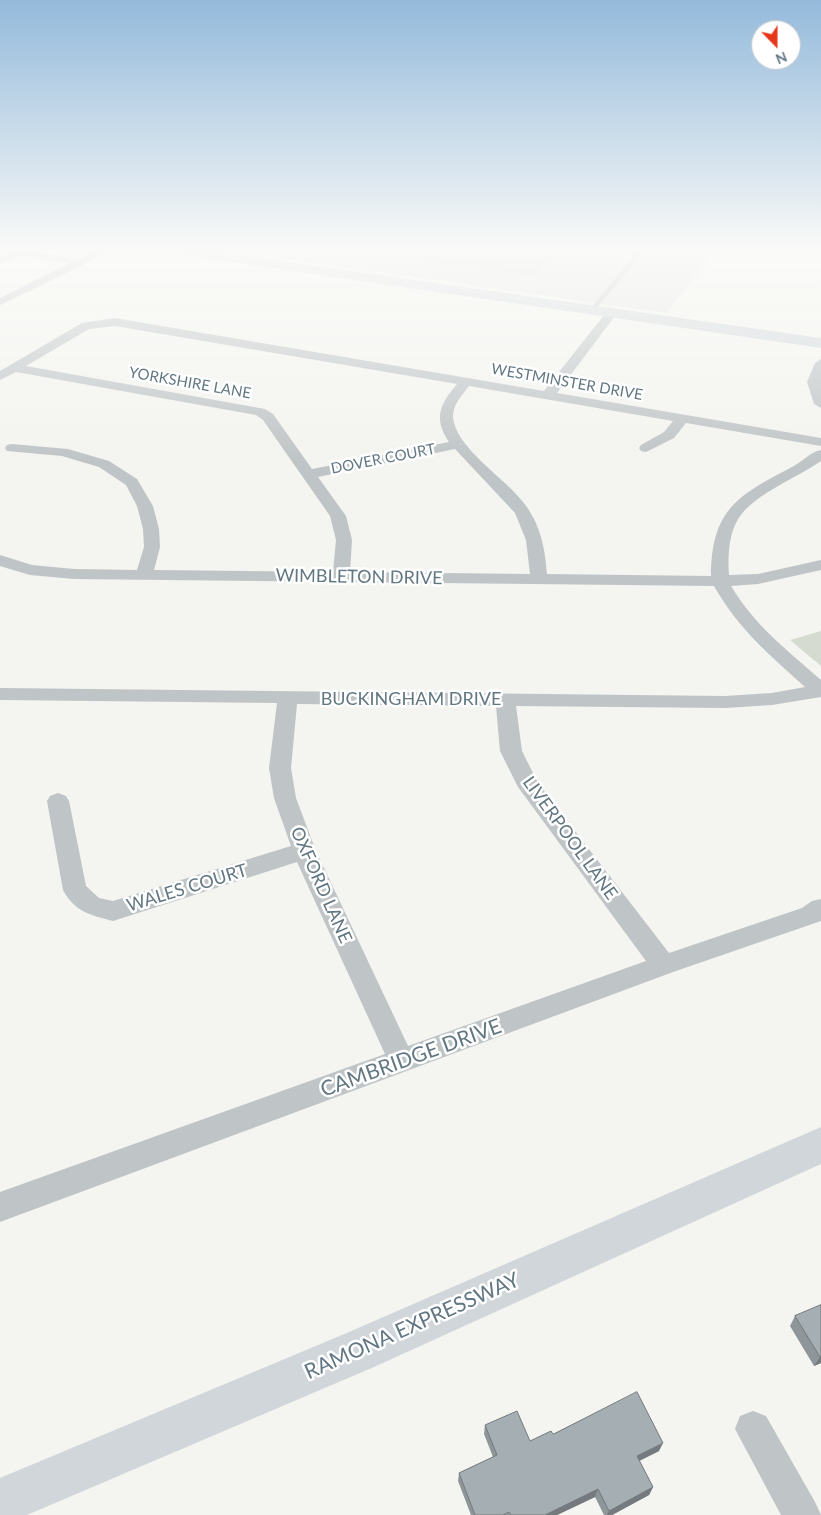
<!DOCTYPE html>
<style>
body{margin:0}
#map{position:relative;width:821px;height:1515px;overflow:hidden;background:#f4f4f0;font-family:Lato,sans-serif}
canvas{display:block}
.north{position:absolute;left:751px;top:20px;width:50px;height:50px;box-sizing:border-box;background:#fff;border:1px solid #c0c9cd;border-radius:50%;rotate:158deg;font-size:14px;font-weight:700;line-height:20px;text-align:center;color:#627782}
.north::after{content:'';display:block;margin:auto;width:18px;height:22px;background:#e7381d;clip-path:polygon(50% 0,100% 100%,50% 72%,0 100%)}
</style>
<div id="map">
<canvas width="821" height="1515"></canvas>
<div class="north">N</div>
</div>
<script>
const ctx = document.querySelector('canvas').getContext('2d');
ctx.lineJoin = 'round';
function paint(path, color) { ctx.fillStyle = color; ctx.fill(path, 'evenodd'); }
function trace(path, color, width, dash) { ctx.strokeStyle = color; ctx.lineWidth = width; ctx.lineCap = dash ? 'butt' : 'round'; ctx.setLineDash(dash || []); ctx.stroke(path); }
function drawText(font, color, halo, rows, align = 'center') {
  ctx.font = font + ' Lato,sans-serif'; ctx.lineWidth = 5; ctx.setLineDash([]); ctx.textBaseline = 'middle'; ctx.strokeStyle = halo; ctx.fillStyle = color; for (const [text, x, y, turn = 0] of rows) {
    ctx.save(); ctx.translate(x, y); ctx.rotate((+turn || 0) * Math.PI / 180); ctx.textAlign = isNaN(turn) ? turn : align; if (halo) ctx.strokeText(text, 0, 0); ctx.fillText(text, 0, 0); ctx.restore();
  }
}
paint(new Path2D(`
 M225 250H717L666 313Z`), '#e5e5e3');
paint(new Path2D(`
 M381 250H560L534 276 375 255Z
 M821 631V666L790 640Z`), '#d6dbd1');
paint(new Path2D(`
 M639 250H645L595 310H591V308Z`), '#bfc4c6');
paint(new Path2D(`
 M24 250 79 259 96 250H109L85 264 0 305V298L69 263 24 256 16 257 0 264V257L10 252Z
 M612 309 618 312 557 393 821 438V446L686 423 674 438 646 452 641 451 639 448 641 445 664 432 673 421 469 386C462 395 453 405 453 416 454 447 505 478 523 502 540 523 545 547 547 574L711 576C712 509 737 496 792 467 802 462 810 452 821 450V461C796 479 747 496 735 525 728 541 728 559 729 575L758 574 821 560V570L758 584 731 586C755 626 787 650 821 680V697L772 705 725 708 516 706 522 751 538 783 669 953 802 908 812 901 821 899V921L673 972 0 1222V1192L385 1054 297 862 113 921C90 915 75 912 63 890L47 801 50 796 58 793 66 796 69 801 86 886 99 898 113 901 291 846 274 798 269 768 277 703 0 700V688L725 696 772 693 805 687C769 654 739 630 714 586L74 579 30 575 0 566V555L32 565 74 569 137 570 144 547 143 529 137 506 126 485 99 467 62 456 7 451 5 448 7 445 12 444 68 449 109 461 137 479 153 506 159 529 160 547 154 570 333 572 336 540 330 516 263 420 256 415 16 372 0 380V371L82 323 115 318 544 391 608 310ZM115 326 457 384C440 404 433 418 449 442L312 469 273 414 265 409 26 366 89 329ZM455 449 515 513 526 540 530 574 350 572 352 540 346 516 318 477ZM297 704 496 706 500 751 518 787 646 961 408 1046 316 851 296 798 291 768Z
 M821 359V408L814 404 807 382 815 363Z
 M753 1411 766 1416 815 1502 821 1515H781L735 1429 740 1416Z`), '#bfc4c6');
paint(new Path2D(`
 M170 250H204L821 338V348L177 254Z`), '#d0d6da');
paint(new Path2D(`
 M821 1127V1164L374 1367 27 1515H0V1478L342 1335Z`), '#d0d6da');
paint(new Path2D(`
 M821 1305V1363L814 1366 790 1326 795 1316Z
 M485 1425 530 1441 553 1434 659 1451 639 1461 653 1487 649 1495 612 1515H604L595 1497 557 1515H471L458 1481 459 1473 493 1457 484 1434Z`), '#8e969a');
paint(new Path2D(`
 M820 1357H821V1363L814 1366Z
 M663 1443 659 1451 633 1464 637 1456Z
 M653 1487 649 1495 612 1515H607L609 1511Z
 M598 1489 595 1497 557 1515H545Z`), '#747a7d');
const building = new Path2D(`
 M821 1305V1357H820L795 1316Z
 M637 1392 663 1443 637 1456 653 1487 609 1511 598 1489 545 1515H511L509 1512 503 1515H475L459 1473 497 1455 485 1425 517 1411 530 1441 551 1431 553 1434Z`);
paint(building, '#a5afb3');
trace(building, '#747a7d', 1);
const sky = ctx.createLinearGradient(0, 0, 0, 462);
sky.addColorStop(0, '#94badb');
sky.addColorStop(0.54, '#fafaf8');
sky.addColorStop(1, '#fafaf800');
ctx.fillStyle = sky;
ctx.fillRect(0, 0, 821, 462);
drawText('15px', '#627782', '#fff', [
 ["WESTMINSTER DRIVE",567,382,10],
 ["YORKSHIRE LANE",190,383,10],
 ["DOVER COURT",383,459,-11]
]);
drawText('18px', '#627782', '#fff', [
 ["WIMBLETON DRIVE",359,577,1],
 ["BUCKINGHAM DRIVE",411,699],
 ["LIVERPOOL LANE",570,838,54],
 ["OXFORD LANE",321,885,66],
 ["WALES COURT",187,888,-17]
]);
drawText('21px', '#627782', '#fff', [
 ["CAMBRIDGE DRIVE",411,1058,-20],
 ["RAMONA EXPRESSWAY",412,1326,-24]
]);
</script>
